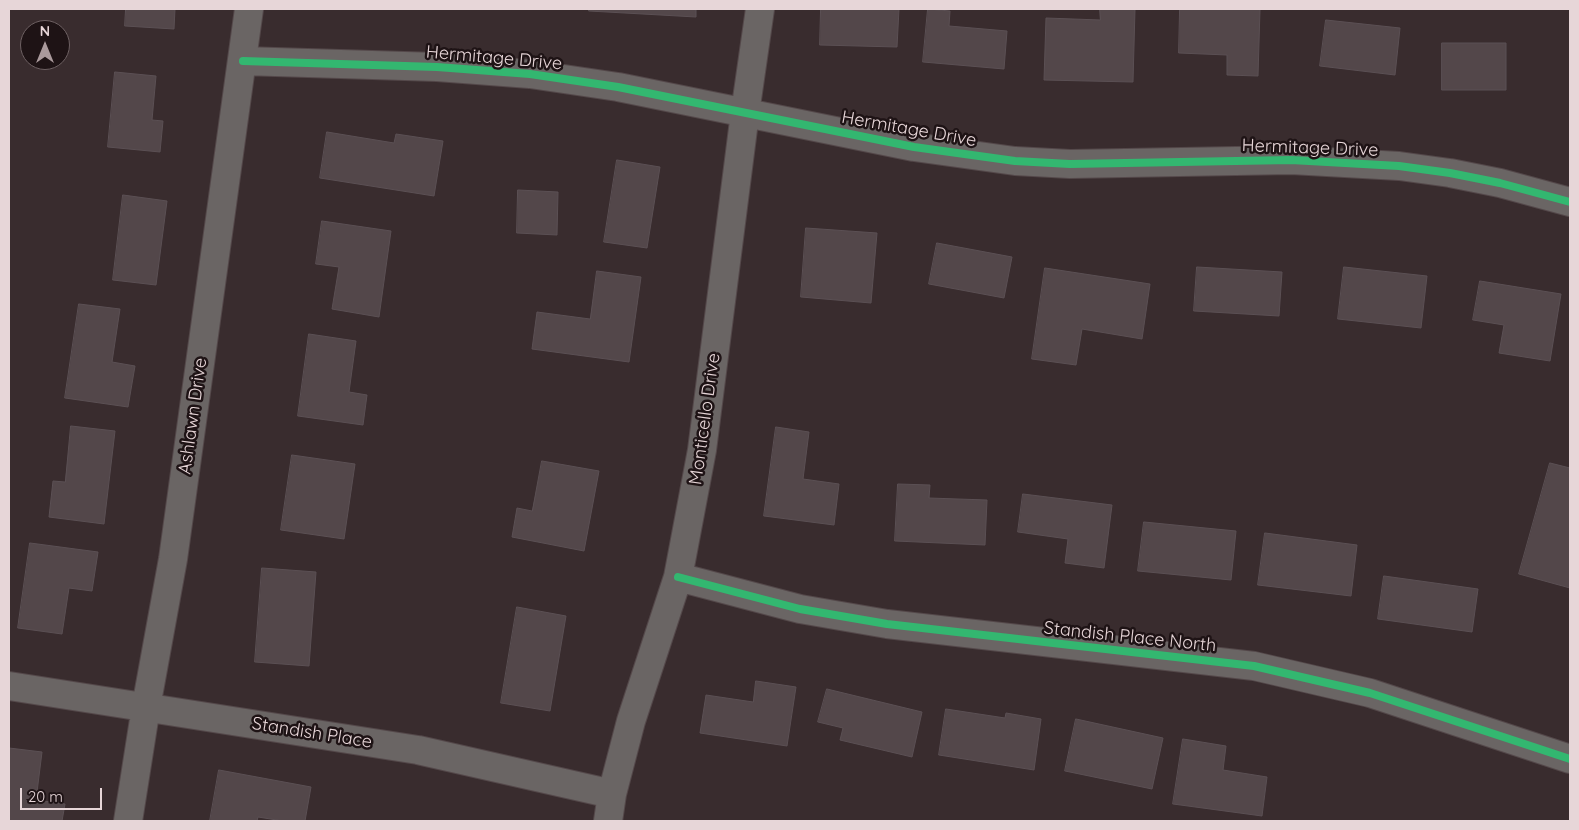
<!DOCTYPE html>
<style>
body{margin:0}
#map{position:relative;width:1579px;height:830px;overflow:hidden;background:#392c2e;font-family:Quicksand,sans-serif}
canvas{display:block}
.frame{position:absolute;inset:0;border:10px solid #e7d6d8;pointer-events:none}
.north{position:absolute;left:20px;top:20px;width:50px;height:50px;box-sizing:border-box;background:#1e1315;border:1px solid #6e6163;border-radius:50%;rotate:0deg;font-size:14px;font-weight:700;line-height:20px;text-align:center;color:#e7d6d8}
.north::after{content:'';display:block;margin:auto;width:18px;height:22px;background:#aa9a9c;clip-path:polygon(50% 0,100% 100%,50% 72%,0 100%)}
.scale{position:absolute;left:20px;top:788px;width:82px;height:22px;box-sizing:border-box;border:2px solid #e7d6d8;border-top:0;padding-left:6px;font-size:15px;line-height:18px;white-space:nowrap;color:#e7d6d8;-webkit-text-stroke:4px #1e1315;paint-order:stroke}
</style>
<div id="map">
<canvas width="1579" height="830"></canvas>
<div class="frame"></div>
<div class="north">N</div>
<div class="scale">20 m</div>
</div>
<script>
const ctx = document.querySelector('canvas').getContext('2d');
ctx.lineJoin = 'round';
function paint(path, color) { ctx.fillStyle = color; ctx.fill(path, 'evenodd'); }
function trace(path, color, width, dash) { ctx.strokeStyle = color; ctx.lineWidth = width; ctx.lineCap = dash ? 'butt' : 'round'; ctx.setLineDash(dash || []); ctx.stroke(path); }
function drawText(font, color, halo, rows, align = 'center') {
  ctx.font = font + ' Quicksand,sans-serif'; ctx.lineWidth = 5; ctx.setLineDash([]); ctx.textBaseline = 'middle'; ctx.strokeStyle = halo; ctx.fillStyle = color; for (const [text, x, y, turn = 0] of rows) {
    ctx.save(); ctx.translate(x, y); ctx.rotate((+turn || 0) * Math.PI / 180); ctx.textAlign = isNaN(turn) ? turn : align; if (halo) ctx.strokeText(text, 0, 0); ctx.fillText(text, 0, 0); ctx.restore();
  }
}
const building = new Path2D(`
 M126 9H175L174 29 125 26Z
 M589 9H696V17L589 11Z
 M821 9H899L897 47 820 45Z
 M928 9 950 11 949 26 1007 31 1004 69 923 62Z
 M1100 9H1135L1133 82 1044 80 1046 18 1100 20Z
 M1180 9H1260L1258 76 1227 75V55L1179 53Z
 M1326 20 1400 28 1395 75 1320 66Z
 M1442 43H1506V90H1442Z
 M115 72 156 76 152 120 163 121 160 152 108 147Z
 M327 132 394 143 396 134 443 141 434 196 320 178Z
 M617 160 660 167 647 248 604 242Z
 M518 190 558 192 557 235 517 233Z
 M123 195 167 201 156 285 113 280Z
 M322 221 391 231 379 317 332 309 339 267 316 264Z
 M806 228 877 233 871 303 801 297Z
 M937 243 1012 257 1004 298 929 284Z
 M1197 267 1282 272 1279 316 1194 311Z
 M1344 267 1427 276 1421 328 1338 319Z
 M1045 268 1150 284 1142 339 1082 329 1076 365 1032 359Z
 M597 271 641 277 629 362 532 349 537 312 590 319Z
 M1480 281 1561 294 1550 361 1499 353 1504 325 1473 320Z
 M79 304 120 309 112 362 135 366 128 407 65 398Z
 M309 334 356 341 349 392 367 395 363 425 298 416Z
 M71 426 115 431 104 524 49 517 53 481 65 482Z
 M776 427 809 432 803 479 839 484 834 525 764 516Z
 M292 455 355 464 344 539 281 530Z
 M542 461 599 471 584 551 512 537 517 508 532 511Z
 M1550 463 1570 468V588L1519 574Z
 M898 484 930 485 929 498 987 500 985 545 895 541Z
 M1023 494 1112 505 1104 568 1065 563 1068 539 1018 532Z
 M1144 522 1236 531 1231 580 1138 571Z
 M1265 533 1357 545 1351 596 1258 585Z
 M30 543 98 552 92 591 69 588 62 634 18 628Z
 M262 568 316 572 309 666 255 662Z
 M1384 576 1478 589 1472 632 1378 619Z
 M517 607 566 616 550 711 501 703Z
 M756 681 796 687 787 746 700 733 706 695 753 702Z
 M827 689 922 712 912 757 840 740 843 728 818 722Z
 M946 709 1005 718 1006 713 1041 719 1034 770 939 755Z
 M1076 719 1163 738 1152 789 1065 771Z
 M1183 739 1226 746 1223 770 1267 777 1262 816 1173 804Z
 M9 748 42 752 36 800 65 804 62 821H9Z
 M219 770 311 787 305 821H283L258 817 257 821H210Z`);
paint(building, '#53474a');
trace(building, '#5b5054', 1);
const minor = new Path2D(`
 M243 61 437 67 530 74 618 87 914 147 1015 161 1070 164 1291 160 1399 166 1450 173 1500 183 1570 202
 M678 577 800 609 887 624 1254 666 1370 693 1570 759
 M9 686 418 750 612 794
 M128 821 146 707 173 559 249 9
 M608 821 612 794 631 721 678 577 702 450 745 113 760 9`);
trace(minor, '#54484a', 30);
trace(minor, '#6a6564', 28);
trace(new Path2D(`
 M243 61 437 67 530 74 618 87 914 147 1015 161 1070 164 1291 160 1399 166 1450 173 1500 183 1570 202
 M678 577 800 609 887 624 1254 666 1370 693 1570 759`), '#33b770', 8);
drawText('18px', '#e7d6d8', '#1e1315', [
 ["Hermitage Drive",494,58,5],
 ["Hermitage Drive",909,129,10],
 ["Hermitage Drive",1310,148,2],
 ["Ashlawn Drive",193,416,-82],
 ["Monticello Drive",705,419,-82],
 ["Standish Place North",1130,637,6],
 ["Standish Place",312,733,9]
]);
</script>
